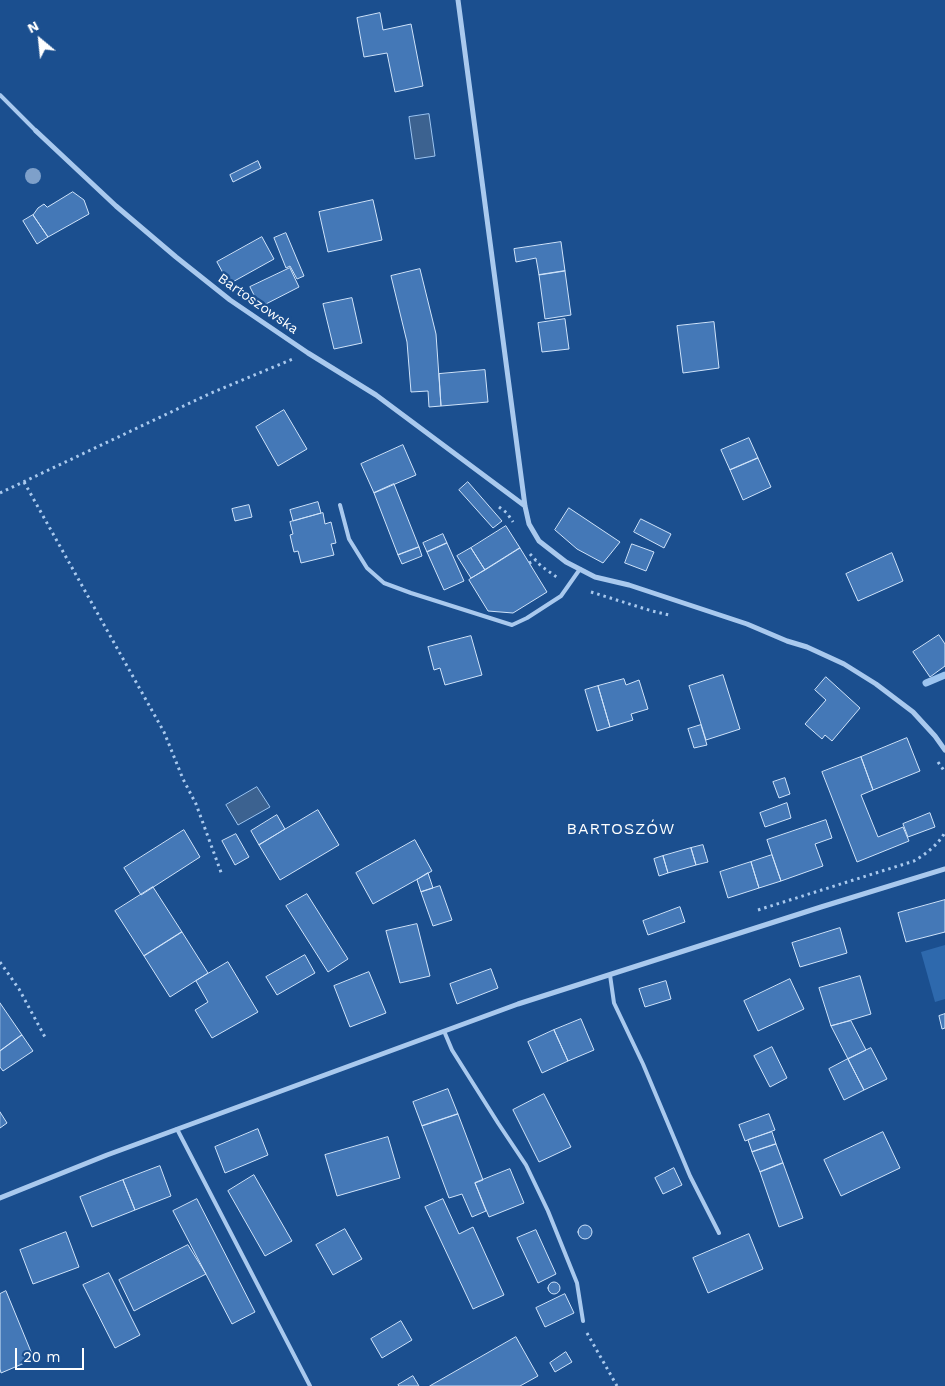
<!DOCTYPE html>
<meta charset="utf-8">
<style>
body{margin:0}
#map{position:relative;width:945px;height:1386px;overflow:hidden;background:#1b4f8f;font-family:"Work Sans",sans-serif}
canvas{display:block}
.north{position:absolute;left:15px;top:15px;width:50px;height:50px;-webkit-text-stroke:4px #1b4f8f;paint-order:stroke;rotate:332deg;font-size:14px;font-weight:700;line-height:20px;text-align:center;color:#fff}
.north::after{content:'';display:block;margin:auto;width:18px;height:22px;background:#fff;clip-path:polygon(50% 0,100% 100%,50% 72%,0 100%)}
.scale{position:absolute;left:15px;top:1348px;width:69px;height:22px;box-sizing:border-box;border:2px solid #fff;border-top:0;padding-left:6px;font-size:15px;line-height:18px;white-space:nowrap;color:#fff;-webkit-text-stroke:4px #1b4f8f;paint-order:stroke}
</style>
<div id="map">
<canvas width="945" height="1386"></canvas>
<div class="north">N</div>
<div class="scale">20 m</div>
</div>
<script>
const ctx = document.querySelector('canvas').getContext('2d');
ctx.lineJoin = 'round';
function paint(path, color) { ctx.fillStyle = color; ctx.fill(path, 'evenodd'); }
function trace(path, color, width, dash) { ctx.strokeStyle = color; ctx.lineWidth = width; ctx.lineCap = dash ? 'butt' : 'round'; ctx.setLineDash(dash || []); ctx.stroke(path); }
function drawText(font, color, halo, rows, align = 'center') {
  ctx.font = font + ' "Work Sans",sans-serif'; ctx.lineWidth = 5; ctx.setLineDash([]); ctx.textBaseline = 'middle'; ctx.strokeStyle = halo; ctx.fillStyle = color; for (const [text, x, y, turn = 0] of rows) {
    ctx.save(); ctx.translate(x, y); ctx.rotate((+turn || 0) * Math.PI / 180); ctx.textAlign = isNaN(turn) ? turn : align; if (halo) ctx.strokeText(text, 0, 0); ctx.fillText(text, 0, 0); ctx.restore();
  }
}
paint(new Path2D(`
 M945 945V999L935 1002 921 952Z`), '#2e69ad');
const water = new Path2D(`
 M429 114 435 156 415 159 409 117Z
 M257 787 270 807 238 825 226 805Z`);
paint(water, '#3c6290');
trace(water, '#9cc4f0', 1);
trace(new Path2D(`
 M926 683 945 675`), '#9cc4f0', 7);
const building = new Path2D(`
 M380 13 383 30 411 24 423 86 395 92 387 53 364 57 357 18Z
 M258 161 261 168 233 182 230 175Z
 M73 192 84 200 89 214 48 237 33 215 38 208 44 204 47 207Z
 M373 200 382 240 328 252 319 212Z
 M33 215 48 237 37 244 23 221Z
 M286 233 304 276 297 279 290 266 286 268 274 238Z
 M262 237 274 259 229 284 217 262Z
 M561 242 565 271 539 275 536 258 516 262 514 249Z
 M290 268 299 287 260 307 250 287Z
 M420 269 436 334 441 406 429 407 428 391 411 392 407 342 391 276Z
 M565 271 571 315 545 319 539 275Z
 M352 298 362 343 334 349 323 304Z
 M565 319 569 349 542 352 538 323Z
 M714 322 719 368 683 373 677 326Z
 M485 370 488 402 441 406 439 374Z
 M284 410 307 449 278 466 256 427Z
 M749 438 758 458 730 470 721 450Z
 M403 445 416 475 374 493 361 464Z
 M758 458 771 487 743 500 730 470Z
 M468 482 502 521 493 528 459 490Z
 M394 484 419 547 398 555 374 493Z
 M318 502 321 513 293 521 290 510Z
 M249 505 252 517 235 521 232 509Z
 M569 508 620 542 603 563 577 549 555 530Z
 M323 513 325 524 331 522 336 543 331 544 334 555 301 563 298 551 294 552 290 535 293 534 290 522Z
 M641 519 671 534 664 548 634 532Z
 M506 526 520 548 485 570 471 548Z
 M443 534 447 543 427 552 423 543Z
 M447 543 464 581 444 590 427 552Z
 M632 544 654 552 646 571 625 563Z
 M419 547 422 556 402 564 398 555Z
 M471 548 485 570 471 578 457 556Z
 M520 548 547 592 513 613 488 611 469 580Z
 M892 553 903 581 858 601 846 574Z
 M939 635 945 644V666L930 677 913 652Z
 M471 636 482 675 445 685 440 668 434 670 428 647Z
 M723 675 740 729 706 740 689 686Z
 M826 677 860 708 832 741 825 735 822 739 805 724 826 700 815 690Z
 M624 679 626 685 639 680 648 709 631 714 633 720 610 727 598 686Z
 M598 686 610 727 597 731 585 690Z
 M701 725 707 745 694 748 688 729Z
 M907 738 920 771 873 790 861 757Z
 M861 757 873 790 861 795 878 837 903 827 909 841 857 862 822 772Z
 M785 778 790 794 779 798 773 782Z
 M787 803 791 818 765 827 760 813Z
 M318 810 339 845 280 880 259 845Z
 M930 813 935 827 908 837 903 824Z
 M277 815 285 829 259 845 251 831Z
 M826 820 832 838 815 844 823 866 781 881 767 840Z
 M184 830 200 857 141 895 124 868Z
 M236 834 249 857 235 865 222 841Z
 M415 840 432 871 373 904 356 873Z
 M703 845 708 862 696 865 691 848Z
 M691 848 696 865 668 873 663 856Z
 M772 855 781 881 759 888 751 862Z
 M663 856 668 873 659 876 654 859Z
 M751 862 759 888 728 898 720 872Z
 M428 873 433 888 421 892 417 880Z
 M440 886 452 920 433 926 421 892Z
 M153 887 182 932 144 956 115 911Z
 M307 894 348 959 328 972 286 906Z
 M945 900V932L906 942 898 913Z
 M680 907 685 922 648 935 643 921Z
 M417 924 430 976 400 983 386 931Z
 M840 928 847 953 800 967 792 943Z
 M182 932 208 973 170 997 144 956Z
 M305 955 315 973 277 995 266 977Z
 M228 962 258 1012 212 1038 195 1010 208 1002 196 981Z
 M491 969 498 988 457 1004 450 984Z
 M369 972 386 1013 350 1027 334 986Z
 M860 976 871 1014 831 1026 819 988Z
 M790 979 804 1009 758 1031 744 1001Z
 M666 981 671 999 645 1007 639 989Z
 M0 1003 22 1035 0 1051Z
 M945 1014V1028L942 1029 939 1016Z
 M581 1019 594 1050 568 1061 554 1030Z
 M851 1021 866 1050 848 1059 831 1026Z
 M554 1030 568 1061 542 1073 528 1042Z
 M22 1035 33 1051 3 1071 0 1067V1051Z
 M772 1047 787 1078 770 1087 754 1056Z
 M871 1048 887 1079 864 1090 848 1059Z
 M848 1059 864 1090 844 1100 829 1069Z
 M448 1089 458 1114 422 1126 413 1102Z
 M544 1094 571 1147 539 1162 513 1110Z
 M0 1112 7 1123 0 1128Z
 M458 1114 483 1180 475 1183 486 1211 472 1217 462 1194 449 1198 422 1126Z
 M769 1114 775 1130 745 1141 739 1125Z
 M258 1129 268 1155 225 1173 215 1147Z
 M772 1132 776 1144 752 1152 748 1140Z
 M883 1132 900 1168 841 1196 824 1160Z
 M388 1137 400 1178 337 1196 325 1155Z
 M776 1144 783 1163 760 1172 752 1152Z
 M783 1163 803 1218 779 1227 760 1172Z
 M160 1166 171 1196 135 1210 123 1180Z
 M674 1168 682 1185 663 1194 655 1178Z
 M510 1169 524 1203 489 1217 475 1183Z
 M254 1175 292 1241 265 1256 228 1191Z
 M123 1180 135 1210 92 1227 80 1197Z
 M197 1199 255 1312 232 1324 173 1211Z
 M443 1199 459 1234 473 1227 504 1295 473 1309 425 1207Z
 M578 1232a7 7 0 1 1 14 0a7 7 0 1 1-14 0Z
 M345 1229 362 1259 333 1275 316 1245Z
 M536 1230 556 1274 538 1283 517 1238Z
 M66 1232 79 1267 33 1284 20 1250Z
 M749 1234 763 1269 708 1293 693 1258Z
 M188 1245 206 1274 134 1311 119 1280Z
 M109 1273 140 1335 115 1348 83 1285Z
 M548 1288a6 6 0 1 1 12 0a6 6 0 1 1-12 0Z
 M6 1291 34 1359 1 1373 0 1369V1294Z
 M565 1294 574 1313 545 1327 536 1308Z
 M401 1321 412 1340 382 1358 371 1339Z
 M516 1337 538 1376 520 1386H430Z
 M566 1352 572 1362 555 1372 550 1363Z
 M413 1376 419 1386H399L398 1385Z`);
paint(building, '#4478b7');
trace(building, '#cfe3fa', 1);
trace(new Path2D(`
 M24 482 164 732 183 779 196 804 222 875
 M0 493 209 394 293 359
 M499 507 507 513 513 522
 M530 554 541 566 558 578
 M529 563 536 560
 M591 592 652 611 669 615
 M938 762 945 772
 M758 910 914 861C926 854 939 844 945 832
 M0 962 19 989 46 1039
 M587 1333 617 1386`), '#a9c9ee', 3, [2.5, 4]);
trace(new Path2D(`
 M0 95 36 131
 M340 505 349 539 367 568 384 583 411 593 512 625 527 618 561 596 580 569
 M610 975 614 1003 643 1064 690 1176 719 1233
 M444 1031 452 1050 498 1123 526 1165 548 1211 577 1283 583 1321
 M177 1129 310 1386`), '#a9c9ee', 4);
trace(new Path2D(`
 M458 0 525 506 529 524 539 541 566 562 595 577 629 585 747 624 787 641 807 647 844 664 876 684 913 712 935 736 945 750
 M36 131 116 206 176 257 230 300 308 353 376 395 525 506
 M0 1198 107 1155 518 1004 821 907 945 869`), '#a9c9ee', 5);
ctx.fillStyle = '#7ea0ca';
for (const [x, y] of [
 [33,176]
]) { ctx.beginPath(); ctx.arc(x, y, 8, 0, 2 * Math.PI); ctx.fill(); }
drawText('14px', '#fff', '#1b4f8f', [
 ["Bartoszowska",258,304,35]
]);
ctx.letterSpacing = '1px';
drawText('16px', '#fff', '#1b4f8f', [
 ["BARTOSZÓW",621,829]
]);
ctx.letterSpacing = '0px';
</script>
